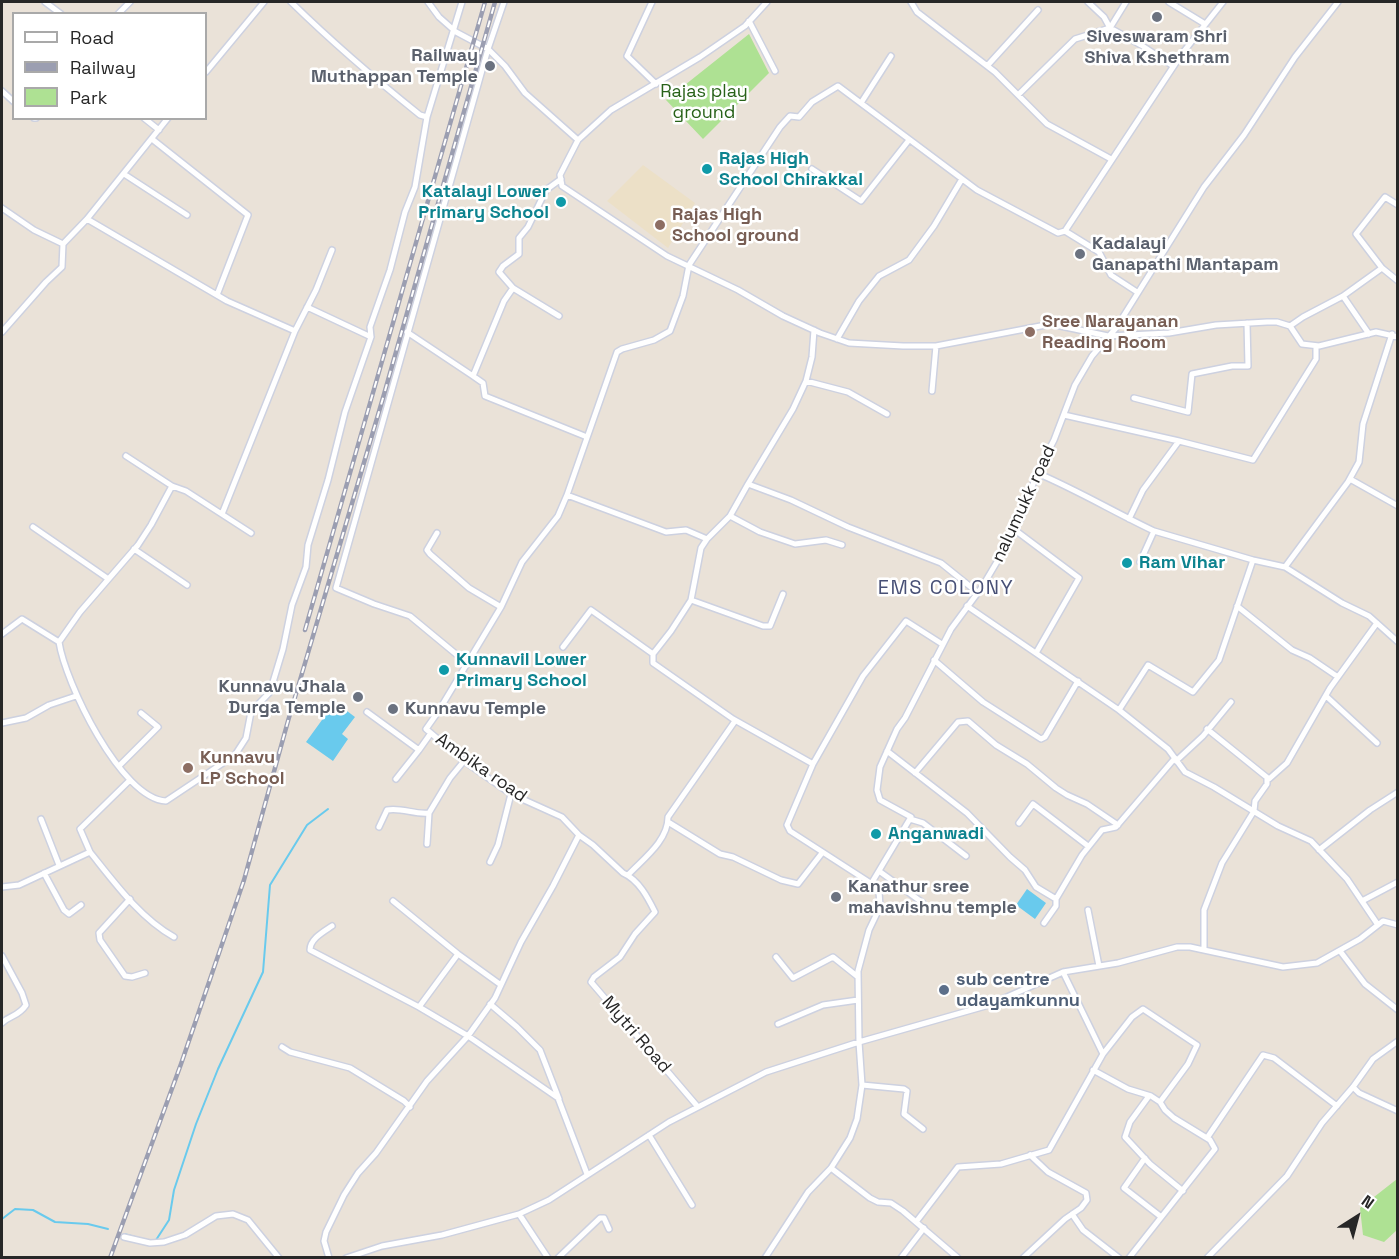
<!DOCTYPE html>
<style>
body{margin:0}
#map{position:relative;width:1399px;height:1259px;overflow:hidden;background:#eae2d8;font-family:"Space Grotesk",sans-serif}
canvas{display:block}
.frame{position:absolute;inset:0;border:3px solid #272727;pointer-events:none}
.legend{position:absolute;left:12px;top:12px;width:195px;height:108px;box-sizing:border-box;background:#fff;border:2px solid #a9a9a9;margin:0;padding:8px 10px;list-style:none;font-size:18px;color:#272727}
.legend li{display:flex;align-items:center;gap:12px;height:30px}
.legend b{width:30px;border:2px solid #a9a9a9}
.north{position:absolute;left:1327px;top:1187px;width:60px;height:60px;-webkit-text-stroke:4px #fff;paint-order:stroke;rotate:36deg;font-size:16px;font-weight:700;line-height:24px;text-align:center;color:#272727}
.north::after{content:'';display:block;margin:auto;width:21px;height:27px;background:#272727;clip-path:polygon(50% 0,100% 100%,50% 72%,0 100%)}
</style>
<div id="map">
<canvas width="1399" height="1259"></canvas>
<div class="frame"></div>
<ul class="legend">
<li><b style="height:8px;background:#fff"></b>Road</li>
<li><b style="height:8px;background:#9b9eb1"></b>Railway</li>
<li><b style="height:16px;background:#aee193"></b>Park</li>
</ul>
<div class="north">N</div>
</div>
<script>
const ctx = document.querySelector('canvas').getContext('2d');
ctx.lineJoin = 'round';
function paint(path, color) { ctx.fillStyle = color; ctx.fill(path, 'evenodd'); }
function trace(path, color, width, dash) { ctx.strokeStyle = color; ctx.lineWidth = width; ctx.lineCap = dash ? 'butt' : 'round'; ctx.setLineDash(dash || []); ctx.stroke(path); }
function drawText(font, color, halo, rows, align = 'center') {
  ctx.font = font + ' "Space Grotesk",sans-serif'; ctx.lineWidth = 5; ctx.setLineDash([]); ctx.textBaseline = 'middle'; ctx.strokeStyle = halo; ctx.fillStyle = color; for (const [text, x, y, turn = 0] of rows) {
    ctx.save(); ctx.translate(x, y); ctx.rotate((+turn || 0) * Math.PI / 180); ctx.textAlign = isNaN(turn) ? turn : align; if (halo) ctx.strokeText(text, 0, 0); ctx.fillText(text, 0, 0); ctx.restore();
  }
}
paint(new Path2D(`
 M643 165 695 203 668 248 607 201Z`), '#ece0c7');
paint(new Path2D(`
 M749 34 769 73 703 139 666 100Z
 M1397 1179V1230L1384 1242 1363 1235 1360 1208Z`), '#aee193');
paint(new Path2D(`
 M335 702 355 717 342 734 348 739 333 761 306 742Z
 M1027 889 1046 903 1035 919 1016 905Z`), '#69caed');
trace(new Path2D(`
 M2 1219 15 1209 33 1210 55 1222 88 1224 108 1229
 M124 1234 135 1237
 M147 1240H156L169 1220 174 1190 196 1124 218 1069 263 972 270 885 307 825 328 809`), '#69caed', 2);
const minor = new Path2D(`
 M45 2 61 14
 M291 2C332 42 375 79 420 115L427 117
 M428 2 439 17 456 32 488 49 505 66 525 93 578 140
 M652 2 627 56 656 84
 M767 2 745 26 700 57 611 110 578 140 560 175 562 186 667 256 738 290 783 316 820 333 849 343 903 346H936L1051 324 1108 336 1169 333 1216 325 1267 322H1277L1290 326 1302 344 1319 346 1376 332 1398 337
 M911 2 917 12 995 72 1018 95
 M1088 2 1104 17 1110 28 1075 39 1018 95 1047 124 1111 159
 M1126 2 1110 28 1141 45 1173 66
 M1169 2 1205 24
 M118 14 130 2
 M749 21 775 71
 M987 66 1038 10
 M206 72 264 2
 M2 91 14 102
 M861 103 891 56
 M34 118H36
 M144 118 159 130
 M152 139 248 215 217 295
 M812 169 861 201 909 140
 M124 174 187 215
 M2 208 34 230 63 244
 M87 219 227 301 295 331
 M1382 268 1356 234 1385 197 1398 205
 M513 288 504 301 473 376 483 383 485 396 587 437
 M1137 292 1111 275 1099 252 1065 231 1181 55 1223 2
 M307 307 371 337
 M559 316 513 288 499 272 503 266 519 254V238L528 227 546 190 561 179
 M1290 326 1303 317 1343 296
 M814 330 812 357 806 381 793 409 748 484 791 500 848 527 941 563 977 592
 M2 332 46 282 62 267 63 244 87 219 168 118
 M407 332 473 376
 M1369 334 1343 296 1382 268 1398 281
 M837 339 859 301 879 276 909 260 934 226 962 179
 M806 381 848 392 887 414
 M932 391 936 346
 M1134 398 1188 412 1192 374 1232 366H1248L1247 323
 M1064 415 1179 441 1143 490 1129 519
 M1179 441 1253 460 1316 359V346
 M126 456 172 486 186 491 251 533
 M1037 473C1077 490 1114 512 1154 531L1140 562
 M1350 479 1398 506
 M172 486 151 525 138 545 80 612 59 642C65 682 121 799 166 801L235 755 246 738 251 712 270 692 283 649 292 605 306 567 308 545 328 480 345 412 371 337 370 327 390 270 405 212 415 187 427 117 462 2
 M567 495 666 532 686 530 707 539
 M222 514 295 331 316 290 332 250
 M730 516 760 532 795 544 826 540 842 545
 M33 527 107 578
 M1015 530 1079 578 1036 653
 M437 533 427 550 430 554 469 588 501 607
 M134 549 187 585
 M1253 560 1285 567 1342 603 1369 616 1398 642
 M1285 567 1348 482 1359 462 1363 424 1392 334
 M691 600 763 626H770L783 594
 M967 606 1119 710 1168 749 1185 772 1214 787 1278 826 1311 841 1347 879 1378 925
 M1237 606 1292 650 1310 658 1338 677
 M2 634 22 619 59 642
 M563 647 591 610 653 654V663L733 719 813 764
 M653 654 671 631 691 600 701 548 707 539 730 516 748 484
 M934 660 983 702 1041 739 1045 737 1078 681
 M468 664 410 616 374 604 336 588 488 49 504 2
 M1326 696 1377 743
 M1119 710 1148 665 1193 692 1219 660 1253 560 1154 531
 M367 712 419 750 431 733
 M2 723 26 718 49 705 76 696
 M1207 729 1269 779 1287 763 1330 688 1377 623
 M887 751 967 813 1010 857 1025 870 1036 887 1056 899
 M1176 761 1203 736 1231 702
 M119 766 158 727 141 713
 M915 773 958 722 968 721 996 745 1027 764 1056 788 1067 795 1087 804 1118 825
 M396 779 419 750
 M41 819 59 865
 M910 819 923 823 966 856
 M668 822 720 854 733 857 781 880 798 884 822 853
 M1019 823 1033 804 1088 846
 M379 827 387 810C401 807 415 815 429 813
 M579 835 593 845 623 873C639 880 648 898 655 912L635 934 620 957 594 977 591 982 698 1107
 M427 844 429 813 450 778 464 761
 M1319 850 1370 810 1398 792
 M90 852 80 829 130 780
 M490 862 498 845 511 794
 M879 871 923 903
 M44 873 64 910 69 914 81 905
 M628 875C643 859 668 841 668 817L735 721
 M871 884 911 817 880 800 877 790 880 767 897 729 905 718 951 629 982 587 1007 545 1021 518 1037 473 1054 440 1075 385 1092 356 1116 328 1204 187 1244 135 1295 57 1338 2
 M2 887 19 885 90 852C114 882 140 918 174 937
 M130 899 99 933 100 940 125 976 132 977 145 973
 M393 901 458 954 501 985
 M1362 901 1398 882
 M1088 910 1099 966
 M1044 923 1056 906V899L1082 855 1102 830 1116 827 1175 758
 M332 926C323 932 310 939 310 950L419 1007 468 1036 558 1098 587 1174
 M1204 950V910L1222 863 1254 811 1255 801 1267 784V778
 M1340 951 1365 984 1398 1010
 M2 956 22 993 26 1005C18 1017 10 1015 2 1023
 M776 957 793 978 833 957 858 977
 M490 1004 517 1027 540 1050 559 1099
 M419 1007 458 954
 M778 1024 823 1005 858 1000
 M282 1047 290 1052 350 1068 404 1101 410 1107
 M1103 1054 1132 1017 1143 1009 1197 1045 1188 1064 1160 1102
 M1093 1070 1128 1089 1151 1096 1160 1102 1165 1110 1174 1118 1210 1140 1215 1149 1129 1258
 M862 1085 904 1089 907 1091 904 1114 923 1129
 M1353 1087 1359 1093 1398 1111
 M1149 1096 1130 1122 1125 1137 1150 1164 1183 1191
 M649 1135 692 1205
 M1207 1138 1263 1055 1274 1058 1337 1106
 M1145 1158 1124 1188 1160 1216
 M831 1168 870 1198 878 1202 891 1203 903 1211 958 1258
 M519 1214 548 1258
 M1072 1214 1083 1230 1119 1258
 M916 1222 958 1167 1001 1164 1049 1150 1103 1054 1063 972 1118 963 1177 947H1190L1283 967 1317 963 1360 939 1383 921 1398 925
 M124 1237 150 1243 164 1242 185 1235 216 1216 233 1214 248 1220 279 1258
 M329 1258 324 1241 326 1232 344 1195 358 1173 376 1153 427 1081 468 1036 495 998 521 942 553 886 579 835 562 817 511 794 464 761 426 729 438 712 501 607 522 562 558 516 567 495 617 352 622 349 654 340 670 331 683 296 689 265 780 127 790 116 799 117 812 102 838 86 977 190 1058 233 1065 231
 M346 1258 382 1246 442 1235 519 1214 549 1200 669 1122 766 1072 859 1042 989 1005 1063 972
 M558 1258 600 1218H604L609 1229
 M765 1258 808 1192 831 1168 850 1138 857 1119 862 1085 859 1042 858 971 869 930 880 907 879 891 869 882 790 831 787 825 813 764 863 676 906 621 942 644
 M901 1258 924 1228
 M1023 1258 1065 1219 1081 1208 1087 1200 1086 1193 1048 1172 1030 1155
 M1207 1258 1287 1176 1322 1123 1353 1087 1373 1059 1398 1041`);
trace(minor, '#cdd1e0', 8);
trace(minor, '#fff', 5);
const rail = new Path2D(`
 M305 630 485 2
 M110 1258 181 1064 244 880 288 721 383 398 495 2`);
trace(rail, '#9b9eb1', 4.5);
trace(rail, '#fff', 2, [7]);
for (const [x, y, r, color] of [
 [1157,17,6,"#6b7280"],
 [490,66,6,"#6b7280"],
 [707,169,6,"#0f9aa8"],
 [561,202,6,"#0f9aa8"],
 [660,225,6,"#8d6e63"],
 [1080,254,6,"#6b7280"],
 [1030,332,6,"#8d6e63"],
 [1127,563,6,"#0f9aa8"],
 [444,670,6,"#0f9aa8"],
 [358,697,6,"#6b7280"],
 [393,709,6,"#6b7280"],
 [188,768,6,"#8d6e63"],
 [876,834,6,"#0f9aa8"],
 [836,897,6,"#6b7280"],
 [944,990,6,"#5c6f8a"]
]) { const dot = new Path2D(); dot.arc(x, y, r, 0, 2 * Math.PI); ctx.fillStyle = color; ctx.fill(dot); trace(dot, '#fff', 2); }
drawText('bold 18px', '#5b616d', '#fff', [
 ["Siveswaram Shri",1157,37,"center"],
 ["Shiva Kshethram",1157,58,"center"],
 ["Railway",478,56,"right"],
 ["Muthappan Temple",478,77,"right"],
 ["Kadalayi",1092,244],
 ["Ganapathi Mantapam",1092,265],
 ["Kunnavu Jhala",346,687,"right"],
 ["Durga Temple",346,708,"right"],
 ["Kunnavu Temple",405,709],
 ["Kanathur sree",848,887],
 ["mahavishnu temple",848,908]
], 'left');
drawText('18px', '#286219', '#fff', [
 ["Rajas play",704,92],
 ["ground",704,113]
]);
drawText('bold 18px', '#0d838f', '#fff', [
 ["Rajas High",719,159],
 ["School Chirakkal",719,180],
 ["Katalayi Lower",549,192,"right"],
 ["Primary School",549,213,"right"],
 ["Ram Vihar",1139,563],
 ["Kunnavil Lower",456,660],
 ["Primary School",456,681],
 ["Anganwadi",888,834]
], 'left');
drawText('bold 18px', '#785e54', '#fff', [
 ["Rajas High",672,215],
 ["School ground",672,236],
 ["Sree Narayanan",1042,322],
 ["Reading Room",1042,343],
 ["Kunnavu",200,758],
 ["LP School",200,779]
], 'left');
drawText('18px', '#272727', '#fff', [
 ["nalumukk road",1024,504,-65],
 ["Ambika road",481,768,35],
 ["Mytri Road",636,1035,49]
]);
drawText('bold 18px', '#4e5e75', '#fff', [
 ["sub centre",956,980],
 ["udayamkunnu",956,1001]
], 'left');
ctx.letterSpacing = '1.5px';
drawText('20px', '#485076', '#fff', [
 ["EMS COLONY",946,589]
]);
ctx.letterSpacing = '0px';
</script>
